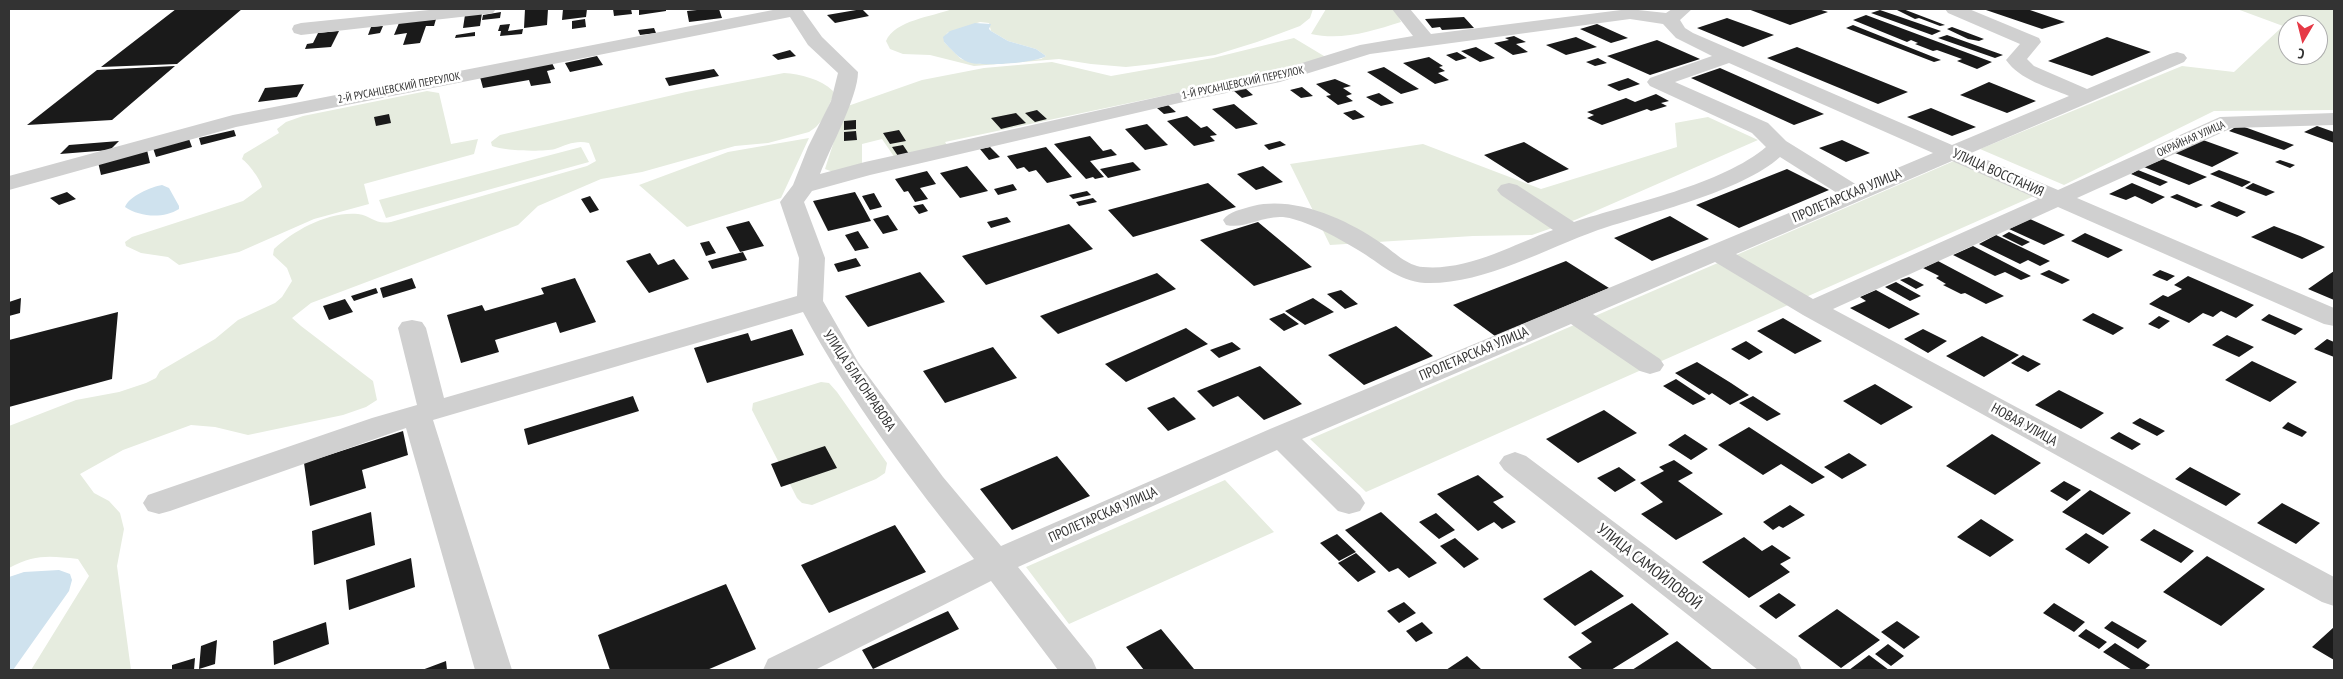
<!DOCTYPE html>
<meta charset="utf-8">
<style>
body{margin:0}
#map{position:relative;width:2343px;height:679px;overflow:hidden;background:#fff;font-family:"PT Sans Narrow",sans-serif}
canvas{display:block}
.frame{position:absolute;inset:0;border:10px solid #333;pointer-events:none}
.north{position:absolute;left:2278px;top:15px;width:50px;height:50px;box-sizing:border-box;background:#fff;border:1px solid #adadad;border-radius:50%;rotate:188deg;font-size:14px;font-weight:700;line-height:20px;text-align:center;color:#333}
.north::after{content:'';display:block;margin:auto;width:18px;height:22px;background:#e63946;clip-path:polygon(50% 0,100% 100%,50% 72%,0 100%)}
</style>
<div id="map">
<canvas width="2343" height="679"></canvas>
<div class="frame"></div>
<div class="north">С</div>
</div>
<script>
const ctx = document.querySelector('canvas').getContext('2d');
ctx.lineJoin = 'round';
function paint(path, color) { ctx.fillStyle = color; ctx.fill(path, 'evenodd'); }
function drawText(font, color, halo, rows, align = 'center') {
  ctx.font = font + ' "PT Sans Narrow",sans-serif'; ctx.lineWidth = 5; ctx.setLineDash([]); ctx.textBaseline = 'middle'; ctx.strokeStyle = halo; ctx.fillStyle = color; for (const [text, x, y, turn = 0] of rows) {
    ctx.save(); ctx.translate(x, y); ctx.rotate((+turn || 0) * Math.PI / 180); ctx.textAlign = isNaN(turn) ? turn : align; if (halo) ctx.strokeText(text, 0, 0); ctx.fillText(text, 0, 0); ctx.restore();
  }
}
paint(new Path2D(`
 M952 9H1313L1310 18 1300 26 1257 42 1215 55 1154 64 1126 67 1091 64 1059 59 974 66 930 55 903 54 890 49 886 41C895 20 932 17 952 9ZM980 22 989 23 991 31 1008 41 1036 49 1046 56 1041 59 981 64 961 59 944 42 947 33Z
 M1326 9H1395L1401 22C1372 31 1342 41 1311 34Z
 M2237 9H2334V110L2214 111 2064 185 1980 149 2182 66 2234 72 2283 26ZM2288 25H2318V55H2288Z
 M1294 38 1329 59 1238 80 945 142 948 146 895 158 882 139 862 144V166L836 173 825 169 845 107 922 80 984 68 1052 62 1111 76 1213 58Z
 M784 73C800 74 821 79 833 91V96L823 119 816 127 809 132 768 143 735 146 642 172 601 179 538 206 518 225 311 303 292 318 301 326 373 381 377 400 366 407 343 415 248 435 215 427 191 425 123 450 80 474 94 493 109 501 120 513 124 529 117 566 131 670H31L89 576 78 559C49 556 36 554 9 568V426L76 400 119 392 146 383 156 378 160 371 215 339 238 320 275 303 282 297 292 281 287 268 273 255 274 249C294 230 329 211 358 214 372 216 375 225 391 222L587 166 596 161 589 143C575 140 567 145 555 149 542 152 504 151 492 146L491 142 500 135 686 92Z
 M427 91 439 93 451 144 478 139 474 154 364 184 369 204 314 219 239 252 179 265 168 257 141 253 126 246 125 242 132 237 243 201 262 187C261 180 248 163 242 159L244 154 279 133 277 129 286 122 303 116Z
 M1708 117 1758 140 1575 220 1532 235 1473 236 1330 245 1290 164 1423 144 1541 189 1677 147 1675 123Z
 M809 138 781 198 687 227 639 185 728 152Z
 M581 147 589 162 386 218 379 200Z
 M1954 161 2034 196 1366 492 1310 439Z
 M821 382 829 383 837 392 887 463 885 473 876 479 812 505 802 503 797 498 752 410 753 403Z
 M1225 480 1274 532 1069 624 1026 567Z`), '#e6ecdf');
paint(new Path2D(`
 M975 23 991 24 989 29 991 31 1008 41 1036 49 1046 56C1036 63 980 67 968 62 959 59 951 49 944 42L943 37 950 31Z
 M162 185 169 188 179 206V209C163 219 140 217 125 207 129 196 151 187 162 185Z
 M59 570 70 574 72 580 69 591 13 670H9V577L24 572Z`), '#cfe2ee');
paint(new Path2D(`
 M176 9H242L177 64 101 67Z
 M525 9H548L547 25 524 28Z
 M563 9H587L586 17 562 20Z
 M613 9H631L632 14 614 16Z
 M643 9H666V11L639 15V10Z
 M707 9H719L722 18 689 22 687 11Z
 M862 9 869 16 835 23 827 15Z
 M1748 9H1818L1828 12 1790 25Z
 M1902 9H1903L1945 25 1940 26 1919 18 1915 19 1897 10Z
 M1983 9H2027L2065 22 2042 29Z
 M1880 10 1941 31 1932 35 1871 13Z
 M501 12 500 18 482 20 483 15Z
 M482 13 480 26 463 28 465 15Z
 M1866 15 1992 62 1977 69 1957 61 1962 59 1937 50 1933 51 1915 44 1918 43 1911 40 1907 42 1853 20Z
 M1464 17 1474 28 1442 30 1440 27 1432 28 1425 19Z
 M1727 18 1774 35 1743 47 1697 28Z
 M436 19 434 26H426L420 43 403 45 407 33 394 35 399 23Z
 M585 19 586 27 572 29V21Z
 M510 24 508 31 523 29 522 34 500 36 501 31H498L500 25Z
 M1597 24 1628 38 1611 43 1580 29Z
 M1853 25 1941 60 1934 62 1846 28Z
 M383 26 380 33 368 35 371 27Z
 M1952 27 1984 39 1979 41 1968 39 1947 29Z
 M654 28 656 33 640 35 638 30Z
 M339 31 331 47 305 49 307 44 313 43 318 33Z
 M475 32V36L455 38 456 35Z
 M1947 35 2003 55 1995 58 1938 38Z
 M1514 36 1526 42 1516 44 1528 52 1513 55 1494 43 1509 40 1505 38Z
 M1576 37 1597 47 1566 55 1546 45Z
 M2107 37 2151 52 2092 76 2048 61Z
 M1657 40 1700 59 1650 75 1607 56Z
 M1476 47 1495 58 1480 62 1461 51Z
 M1797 47 1908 92 1878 104 1767 58Z
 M790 50 796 56 778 60 772 55Z
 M1457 52 1467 58 1456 61 1446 55Z
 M597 56 603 65 570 72 565 63Z
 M1429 57 1443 66 1439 67 1445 71 1438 73 1449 80 1435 84 1403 63Z
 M1598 58 1607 63 1595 66 1586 62Z
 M552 63 555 69 547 71 551 83 531 86 529 80 483 88 480 77Z
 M175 66 112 120 27 125 97 70Z
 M1384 67 1419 89 1401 94 1367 72Z
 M1720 68 1824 114 1794 125 1691 78Z
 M714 69 719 76 669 86 665 78Z
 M1628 78 1640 84 1619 91 1607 85Z
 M1335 79 1351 86 1343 88 1352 94 1346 96 1353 101 1338 105 1326 96 1331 95 1316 84Z
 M1989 82 2036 101 2007 113 1960 95Z
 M304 84 297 97 258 102 265 88Z
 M1302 87 1313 96 1301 98 1290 90Z
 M1245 88 1253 95 1242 98 1234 91Z
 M1379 93 1394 103 1381 106 1366 97Z
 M1656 94 1669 101 1661 103 1667 106 1651 111 1647 109 1602 125 1587 118 1594 115 1587 112 1626 98 1635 102Z
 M1234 104 1258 124 1236 129 1212 109Z
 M1168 105 1176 112 1164 114 1157 108Z
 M1931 108 1976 127 1952 136 1907 117Z
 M1037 110 1047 119 1035 122 1025 113Z
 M1355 110 1365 117 1353 120 1343 113Z
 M1016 113 1026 123 1001 129 991 118Z
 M389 114 391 123 376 126 374 117Z
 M1187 116 1201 128 1207 126 1217 135 1210 136 1215 141 1194 146 1167 121Z
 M856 120V129L844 130V121Z
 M1147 124 1168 145 1145 150 1125 129Z
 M2239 125 2294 145 2284 150 2229 131Z
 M2317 126 2334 132V143L2304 132Z
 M234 130 236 136 201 145 199 138Z
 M899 130 906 141 890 144 883 133Z
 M856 131 857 140 844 141V132Z
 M1090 136 1103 151 1111 149 1117 155 1090 161 1104 177 1095 179 1093 177 1086 179 1054 144Z
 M189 139 192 147 156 157 153 148Z
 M1842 140 1870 153 1846 162 1819 148Z
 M2203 140 2239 153 2212 167 2175 153Z
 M119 141 110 150 60 154 69 145Z
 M1280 141 1286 145 1269 150 1264 145Z
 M1524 142 1569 169 1528 183 1484 155Z
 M903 145 909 154 898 156 892 147Z
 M990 147 1000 157 989 160 980 149Z
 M1046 147 1072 177 1047 183 1036 170 1029 172 1024 167 1017 169 1007 156Z
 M147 150 150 163 101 175 98 162Z
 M2163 159 2207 177 2189 185 2144 167Z
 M2280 160 2295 165 2290 168 2275 162Z
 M1133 162 1141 170 1108 178 1100 169Z
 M967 166 988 191 960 198 940 173Z
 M1263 166 1283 182 1256 190 1237 174Z
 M1787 169 1829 190 1739 228 1696 205Z
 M2138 170 2168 182 2160 186 2131 174Z
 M2219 170 2251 182 2242 187 2210 174Z
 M927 171 936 184 920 188 928 199 915 202 908 191 904 192 895 179Z
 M1208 183 1236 207 1133 237 1108 210Z
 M2132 183 2165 197 2152 204 2135 196 2126 200 2109 194Z
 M2253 183 2275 192 2266 196 2245 188Z
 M1013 184 1017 190 998 195 994 189Z
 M1087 191 1091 195 1073 199 1069 195Z
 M67 192 76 199 59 205 50 198Z
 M855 192 871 221 828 231 813 201Z
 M874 193 882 207 870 210 862 196Z
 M2177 194 2203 205 2196 208 2170 197Z
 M590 196 599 210 590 213 581 199Z
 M1093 198 1097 202 1079 206 1076 202Z
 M2219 201 2246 212 2237 217 2210 206Z
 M923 204 928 211 919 214 913 206Z
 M888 215 898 230 883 234 873 219Z
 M1670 216 1709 239 1652 261 1614 238Z
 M1007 217 1011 222 991 228 987 222Z
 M2030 219 2065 235 2044 245 2009 229Z
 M749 221 764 246 740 252 726 227Z
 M1258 222 1312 267 1254 286 1200 240Z
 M1069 224 1093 249 986 285 962 256Z
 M2274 226 2300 236 2325 247 2302 259 2251 237Z
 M858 231 869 248 855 251 845 235Z
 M2009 232 2030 242 2022 246 2002 236Z
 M2085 233 2123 250 2108 258 2071 241Z
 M1996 235 2050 261 2040 266 2028 260 2020 264 1979 244Z
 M709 241 716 253 706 256 700 243Z
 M1973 246 2031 276 2021 280 2005 272 1995 276 1953 255Z
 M743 252 747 260 712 269 708 261Z
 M650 253 658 265 674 259 689 279 649 293 626 261Z
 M856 258 861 266 838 272 834 264Z
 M1566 261 1609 288 1495 336 1453 305Z
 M1938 261 2004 296 1986 304 1965 293 1961 294 1943 285 1946 284 1936 278 1939 276 1923 268Z
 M2049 270 2070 280 2062 284 2040 274Z
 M2160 270 2175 276 2167 281 2152 275Z
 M2334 271V300L2308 289Z
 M920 272 945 302 868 327 845 296Z
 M1157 273 1176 289 1058 334 1040 316Z
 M2188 276 2254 305 2236 318 2221 311 2213 317 2203 313 2189 323 2149 304 2163 295 2168 297 2182 289 2174 285Z
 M1909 277 1924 285 1916 289 1900 280Z
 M412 278 416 288 383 298 380 288Z
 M575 278 596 322 560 333 556 322 495 340 499 352 461 363 447 315 482 305 485 311 544 294 541 288Z
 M1896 282 1921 296 1910 301 1885 287Z
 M376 288 378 293 354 301 351 296Z
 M1341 290 1358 304 1345 309 1327 294Z
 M1876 290 1920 314 1889 329 1850 308 1866 301 1860 297Z
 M21 298 20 313 9 316V302Z
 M1313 298 1334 312 1305 325 1285 311Z
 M345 299 353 312 329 320 323 306Z
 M118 312 112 379 9 407V340Z
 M1284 313 1299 324 1284 331 1269 319Z
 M2093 313 2124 328 2113 335 2082 320Z
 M2269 314 2303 329 2295 335 2261 320Z
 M2159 316 2170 321 2159 329 2148 324Z
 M1783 318 1822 341 1795 354 1757 331Z
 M1396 326 1433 356 1364 385 1328 355Z
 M1186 328 1208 344 1126 382 1105 364Z
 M792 329 804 355 707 383 694 348 748 333 751 341Z
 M1923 329 1947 341 1928 353 1904 339Z
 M2227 335 2254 347 2239 357 2212 345Z
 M1982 336 2019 355 1984 377 1946 356Z
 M2327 339 2334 342V357L2314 349Z
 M1746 341 1763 352 1749 360 1731 349Z
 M1232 342 1241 349 1219 358 1210 350Z
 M993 347 1017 378 945 403 923 371Z
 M2023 355 2041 364 2028 372 2011 363Z
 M2252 361 2297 382 2270 402 2225 380Z
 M1697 362 1731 383 1749 395 1730 405 1712 393 1709 395 1675 373Z
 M1260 366 1302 404 1264 420 1238 396 1213 407 1197 391Z
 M1676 379 1706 399 1693 405 1663 386Z
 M1875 384 1913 407 1881 425 1843 401Z
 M2059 390 2104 413 2081 429 2035 405Z
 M633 396 639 411 528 445 524 429Z
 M1753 396 1781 414 1767 421 1739 403Z
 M1174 397 1196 419 1168 431 1147 408Z
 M1604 410 1637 433 1578 463 1546 439Z
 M2140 418 2165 431 2157 436 2132 423Z
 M2288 422 2307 432 2302 437 2282 428Z
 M1749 427 1825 477 1812 484 1781 464 1763 475 1718 445Z
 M403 431 408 455 362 470 366 488 310 506 304 463Z
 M2119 432 2141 444 2132 450 2110 438Z
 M1685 434 1708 449 1691 460 1668 445Z
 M1992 434 2041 463 1995 495 1946 466Z
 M825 446 837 468 781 487 771 464Z
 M1849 453 1867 465 1842 479 1824 467Z
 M1057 456 1090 496 1012 530 980 489Z
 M1674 460 1693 473 1678 481 1723 514 1676 540 1641 514 1663 502 1640 483 1664 471 1659 467Z
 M1619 467 1636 480 1615 492 1597 478Z
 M2190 467 2241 494 2226 506 2175 479Z
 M1478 475 1504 497 1493 502 1516 522 1502 529 1494 522 1478 531 1437 494Z
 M2064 481 2081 490 2067 501 2050 491Z
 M2090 490 2131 513 2103 535 2062 512Z
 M2282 503 2320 523 2296 544 2257 523Z
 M1790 505 1805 515 1783 528 1779 526 1773 530 1763 522Z
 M371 512 375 545 314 565 312 531Z
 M1381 512 1437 563 1409 578 1398 568 1389 572 1345 530Z
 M1436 513 1455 530 1439 539 1419 522Z
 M1981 519 2014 540 1990 557 1957 537Z
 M895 525 926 572 829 613 801 565Z
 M2154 529 2194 551 2181 563 2140 540Z
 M2086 533 2109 547 2089 564 2065 549Z
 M1337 534 1356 552 1339 561 1320 543Z
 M1744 537 1762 551 1772 545 1791 558 1780 564 1790 572 1749 598 1702 562Z
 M1455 538 1479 559 1464 568 1440 546Z
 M1356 553 1376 572 1358 582 1338 563Z
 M2207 556 2265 589 2221 626 2163 592Z
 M411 558 415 587 349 610 346 580Z
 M1591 570 1624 596 1575 626 1543 599Z
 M726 584 756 649 707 670H610L598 635Z
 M1779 593 1796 605 1776 619 1759 606Z
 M1404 602 1416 613 1399 623 1387 611Z
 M1632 603 1669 634 1611 670H1583L1568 657 1592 642 1581 633Z
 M2054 603 2085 622 2074 632 2043 613Z
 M1837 609 1880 640 1841 668 1798 636Z
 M948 611 959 629 873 669 862 650Z
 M1897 621 1920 637 1904 649 1881 632Z
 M2112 621 2147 641 2138 649 2104 628Z
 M326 622 329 644 274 665 273 641Z
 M1422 622 1433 633 1416 642 1406 631Z
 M2334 627V660L2312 647Z
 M1161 629 1194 669 1144 670 1126 647Z
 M2086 629 2107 642 2099 649 2078 636Z
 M217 640 215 664 199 669 201 646Z
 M1677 641 1713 670H1632Z
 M2115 643 2150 665 2144 670H2132L2103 652Z
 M1888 644 1904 656 1891 666 1875 654Z
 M1869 655 1889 670H1849Z
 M1467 656 1482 670H1446Z
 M195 658 194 670H172V665Z
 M446 661 447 670H422Z`), '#1a1a1a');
paint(new Path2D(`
 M439 9H496L493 13 487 14 301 35 294 33 292 29 294 25 301 23Z
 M778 9H802L822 37 858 72C858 97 830 148 820 174L865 162 1276 71 1360 45 1413 36 1392 9H1410L1431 34 1629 9 1666 13 1672 9H1692L1680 20 1685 28 1693 33 1952 145 2069 96C2048 87 2020 80 2006 60L2020 44 1948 13 1945 9H1969L2039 38 2041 42 2027 59 2034 66 2087 89 2170 54 2177 52 2184 54 2187 58 2184 62 1971 153 2058 190 2220 117 2334 113V125L2232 128 2077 198 2334 308V326L2324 324 2058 207 1833 309 2334 577V606L2322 602 1803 315 1715 262 1593 314 1660 359 1664 365 1660 371 1650 374 1640 371 1571 324 1302 439 1360 495 1365 503 1360 511 1349 514 1338 511 1277 450 1018 567 1092 659 1097 670H1058L991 581 815 670H763L768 659 974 559C911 481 850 400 803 312L433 420 512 670H475L406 428 170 511 159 514 148 511 143 503 148 495 372 418 417 405 398 328 402 322 412 320 422 322 426 328 444 398 797 296 799 258 780 202 793 185 808 147 831 101 838 73 808 45 790 17 236 127 9 190V176L233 115ZM1630 19 1663 24 1676 38 1712 56 1650 78 1647 82 1650 86 1752 133 1766 147C1723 184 1629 204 1574 222L1517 185 1509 183 1501 185 1497 190 1501 195 1553 230C1512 245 1468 271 1423 267 1407 266 1393 251 1381 243 1346 219 1295 196 1253 206 1243 209 1229 211 1223 220L1226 225C1248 230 1267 211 1293 219 1315 225 1338 238 1358 250 1380 263 1397 281 1425 283 1482 285 1545 249 1598 230 1649 213 1741 192 1780 157L1837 193 1270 429 1001 546 943 477 858 362 823 301 825 258 804 202 812 191 870 175 1192 100 1280 82 1370 54ZM1729 63 1933 153 1857 185 1786 141 1768 123 1675 82ZM1952 161 2038 199 1813 299 1736 254Z
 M1515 452 1526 456 1797 659 1802 670H1758L1504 470 1499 463 1504 456Z`), '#d0d0d0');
drawText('11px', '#333', '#fff', [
 ["1-Й РУСАНЦЕВСКИЙ ПЕРЕУЛОК",1243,83,-12],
 ["2-Й РУСАНЦЕВСКИЙ ПЕРЕУЛОК",399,88,-11],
 ["ОКРАЙНАЯ УЛИЦА",2191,139,-24]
]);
drawText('14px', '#333', '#fff', [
 ["УЛИЦА ВОССТАНИЯ",1998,173,24],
 ["ПРОЛЕТАРСКАЯ УЛИЦА",1847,196,-23],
 ["ПРОЛЕТАРСКАЯ УЛИЦА",1474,354,-23],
 ["УЛИЦА БЛАГОНРАВОВА",859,381,56],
 ["НОВАЯ УЛИЦА",2024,425,29],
 ["ПРОЛЕТАРСКАЯ УЛИЦА",1103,515,-24]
]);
drawText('16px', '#333', '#fff', [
 ["УЛИЦА САМОЙЛОВОЙ",1649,567,38]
]);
</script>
